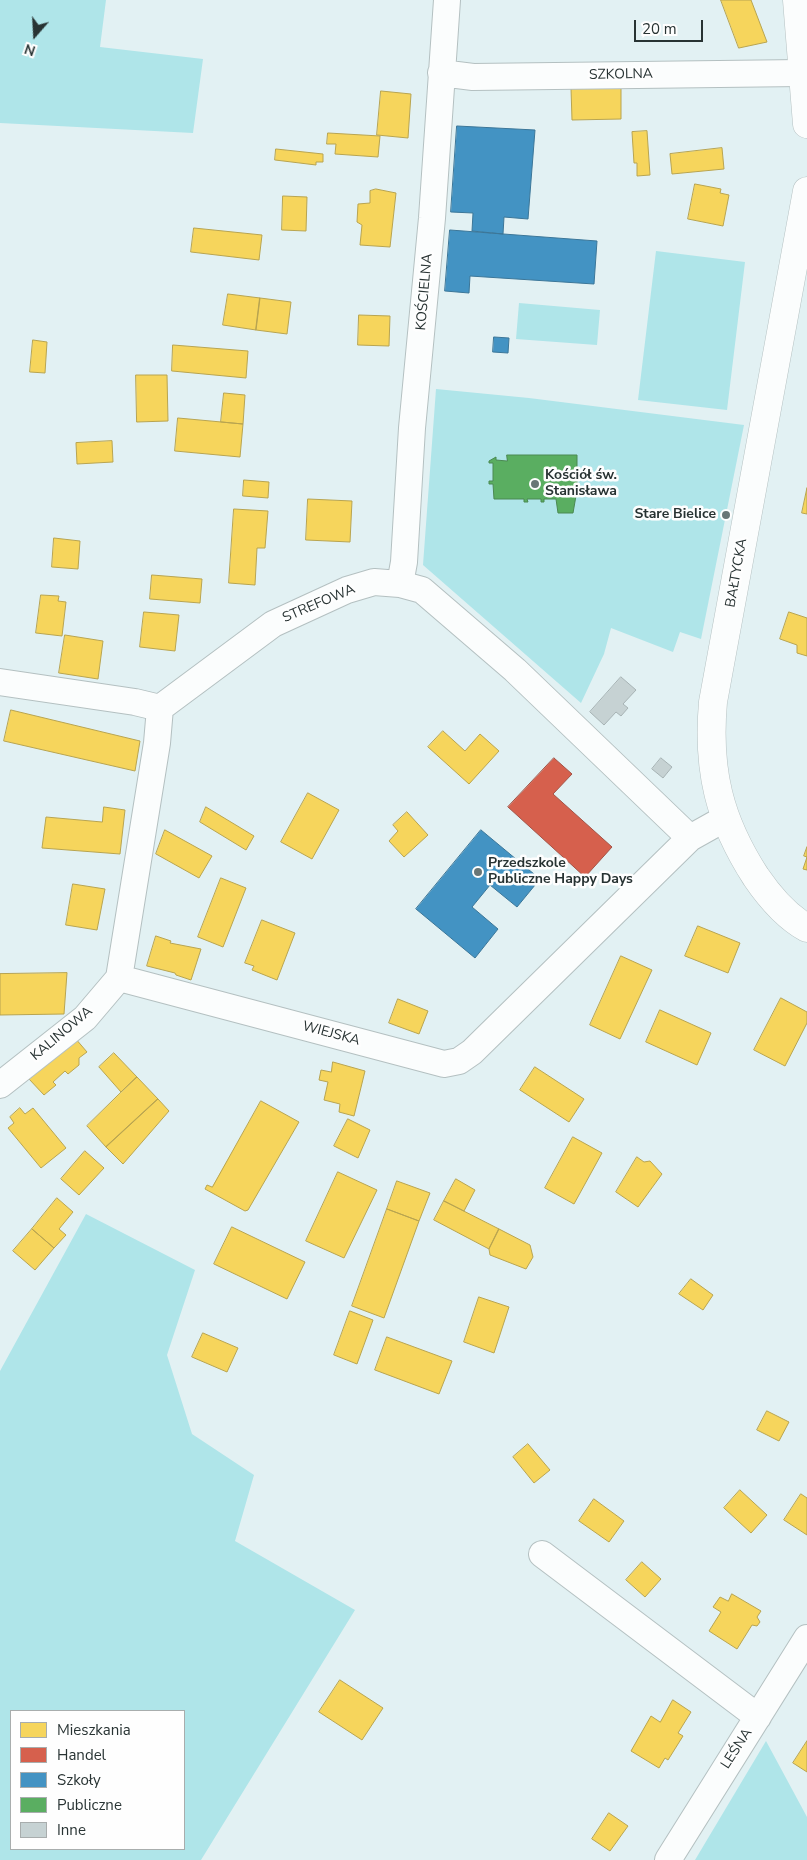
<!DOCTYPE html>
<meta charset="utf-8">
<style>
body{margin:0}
#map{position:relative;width:807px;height:1860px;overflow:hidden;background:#e2f1f3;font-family:"Nunito Sans",sans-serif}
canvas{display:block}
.legend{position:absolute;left:10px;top:1710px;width:175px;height:140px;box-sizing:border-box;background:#fefefe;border:1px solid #a8adad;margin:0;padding:6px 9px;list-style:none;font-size:15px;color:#283333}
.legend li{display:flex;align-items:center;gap:10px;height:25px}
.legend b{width:25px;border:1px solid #a8adad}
.north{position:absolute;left:10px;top:10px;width:50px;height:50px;-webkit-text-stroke:4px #fefefe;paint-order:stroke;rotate:199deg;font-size:14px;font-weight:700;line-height:20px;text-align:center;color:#283333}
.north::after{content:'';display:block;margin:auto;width:18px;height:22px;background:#283333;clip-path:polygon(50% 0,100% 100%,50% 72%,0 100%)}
.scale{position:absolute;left:634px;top:20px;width:69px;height:22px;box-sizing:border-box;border:2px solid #283333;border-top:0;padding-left:6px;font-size:15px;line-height:18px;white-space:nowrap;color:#283333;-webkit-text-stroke:4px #fefefe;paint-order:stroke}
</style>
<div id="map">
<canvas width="807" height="1860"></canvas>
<ul class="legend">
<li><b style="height:14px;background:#f6d55c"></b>Mieszkania</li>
<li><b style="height:14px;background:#d6604d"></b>Handel</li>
<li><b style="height:14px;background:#4393c3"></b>Szkoły</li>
<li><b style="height:14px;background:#5aae61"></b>Publiczne</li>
<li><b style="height:14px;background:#c6d2d3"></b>Inne</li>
</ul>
<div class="north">N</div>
<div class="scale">20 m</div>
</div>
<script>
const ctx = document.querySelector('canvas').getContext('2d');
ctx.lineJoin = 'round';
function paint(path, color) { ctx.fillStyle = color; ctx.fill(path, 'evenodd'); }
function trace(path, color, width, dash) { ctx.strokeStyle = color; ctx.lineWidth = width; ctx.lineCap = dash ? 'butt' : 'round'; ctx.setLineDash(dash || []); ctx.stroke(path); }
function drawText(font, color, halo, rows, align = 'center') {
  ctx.font = font + ' "Nunito Sans",sans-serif'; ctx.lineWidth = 5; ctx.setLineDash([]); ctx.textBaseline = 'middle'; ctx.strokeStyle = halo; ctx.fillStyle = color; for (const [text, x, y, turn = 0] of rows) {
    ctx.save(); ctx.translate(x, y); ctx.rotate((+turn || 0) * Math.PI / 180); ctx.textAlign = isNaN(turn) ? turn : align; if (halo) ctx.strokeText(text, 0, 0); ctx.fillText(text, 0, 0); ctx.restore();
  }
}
paint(new Path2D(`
 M0 0H106L100 47 203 59 193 133 0 123Z
 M656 251 745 262 727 410 638 400Z
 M519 303 600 310 597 345 516 339Z
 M436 389 529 398 744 425 701 639 680 632 673 652 611 628 604 654 581 703 423 565Z
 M86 1214 195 1270 167 1355 192 1434 254 1475 235 1541 355 1610 201 1860H0V1371ZM11 1711H184V1849H11Z
 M766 1741 807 1817V1860H695Z`), '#afe5e9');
const homes = new Path2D(`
 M721 0H751L767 42 739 48Z
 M621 87V119L572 120 571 88Z
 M381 91 411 94 408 138 377 135Z
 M647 131 650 175 637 176V163H634L632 132Z
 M328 133 380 136 378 157 335 154 336 144H327Z
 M722 148 724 169 672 174 670 154Z
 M276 149 323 154V162H316V165L275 160Z
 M695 184 721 189 720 193 729 195 723 226 688 219Z
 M376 189 396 193 390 247 360 245 362 225 357 222 358 204 370 203V191Z
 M283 196 307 197 306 231 282 230Z
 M194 228 262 235 259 260 191 252Z
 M228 294 260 298 256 330 223 325Z
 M260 298 291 302 287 334 256 330Z
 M359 315 390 316 389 346 358 345Z
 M33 340 47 342 45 373 30 372Z
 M173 345 248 351 246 378 172 371Z
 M136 375H167L168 421 137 422Z
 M224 393 245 395 243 424 221 422Z
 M178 418 243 424 240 457 175 451Z
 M112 441 113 462 77 464 76 443Z
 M244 480 269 482 268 498 243 496Z
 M807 488V514L802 513Z
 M308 499 352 501 350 542 306 540Z
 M234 509 268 511 265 548H257L255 585 229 583Z
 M54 538 80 541 78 569 52 567Z
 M152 575 202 579 200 603 150 599Z
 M41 595 59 596 58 601 66 602 62 636 36 633Z
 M144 612 179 615 175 651 140 647Z
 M789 612 807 618V656L797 653V645L780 639Z
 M65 635 103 641 98 679 59 673Z
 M11 710 140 741 135 771 4 741Z
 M443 731 465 751 480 734 499 751 469 784 428 747Z
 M308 793 339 810 312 859 281 842Z
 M104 807 125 810 120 854 42 848 46 817 102 822Z
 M206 807 254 836 246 850 200 822Z
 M407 812 428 835 404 857 389 841 398 831 393 825Z
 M165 830 212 856 199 878 156 854Z
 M807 847V870L803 869 807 857 804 856Z
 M221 878 246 888 223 947 198 937Z
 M73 884 105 889 97 930 66 925Z
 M262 920 295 933 277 980 252 970 254 966 245 963Z
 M698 926 740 943 728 973 685 956Z
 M156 936 171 941 170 943 201 949 191 980 176 975 175 973 147 966Z
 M621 956 652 970 620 1039 590 1025Z
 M67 973 64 1014 0 1015V974Z
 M781 998 807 1012V1023L785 1066 754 1050Z
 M398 999 428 1011 419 1034 389 1023Z
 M660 1010 711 1033 697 1065 646 1042Z
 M75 1038 87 1052 79 1058V1065L68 1074 65 1071 53 1082 56 1085 44 1095 29 1079Z
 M114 1053 137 1077 121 1092 99 1067Z
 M333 1062 365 1071 354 1116 339 1112 340 1104 324 1100 328 1082 319 1080 321 1070 331 1072Z
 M535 1067 584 1099 569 1122 520 1090Z
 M137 1077 158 1099 106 1147 87 1126Z
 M158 1099 169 1111 123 1164 106 1147Z
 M261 1101 299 1122 248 1210 245 1211 205 1189 207 1185 212 1187Z
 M20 1108 25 1114 33 1108 66 1148 41 1168 8 1128 14 1123 10 1117Z
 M348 1119 370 1130 358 1158 334 1146Z
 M573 1137 602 1153 574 1204 545 1188Z
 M85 1151 104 1168 79 1195 61 1179Z
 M637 1157 644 1162 650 1161 662 1174 638 1207 616 1192Z
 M338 1172 377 1190 344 1258 306 1241Z
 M456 1179 475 1190 464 1211 444 1201Z
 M397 1181 430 1193 419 1221 387 1209Z
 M57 1198 73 1212 59 1229 66 1235 54 1248 32 1229Z
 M444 1201 499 1229 489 1249 434 1220Z
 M387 1209 419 1221 384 1318 352 1306Z
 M232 1227 305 1262 287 1299 214 1264Z
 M32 1229 54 1248 35 1270 13 1251Z
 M499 1229 530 1245 533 1257 526 1269 490 1255 489 1249Z
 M691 1279 713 1295 703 1310 679 1294Z
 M479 1297 509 1307 494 1353 464 1342Z
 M350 1311 373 1320 357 1364 334 1355Z
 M203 1333 238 1348 227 1372 192 1357Z
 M387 1337 452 1361 439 1394 375 1370Z
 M767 1411 789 1422 779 1441 757 1430Z
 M528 1444 550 1470 534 1483 513 1457Z
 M740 1490 767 1515 751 1533 724 1508Z
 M801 1494 807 1498V1535L784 1520Z
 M594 1499 624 1521 609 1542 579 1521Z
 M642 1562 661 1579 645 1597 626 1580Z
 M732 1594 761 1611 757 1617 760 1622 757 1626 752 1625 737 1649 709 1631 721 1612 713 1607 720 1597 728 1601Z
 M340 1680 383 1708 362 1740 319 1712Z
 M673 1700 691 1712 678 1733 683 1736 668 1760 665 1758 659 1768 631 1751 651 1716 660 1722Z
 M807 1741V1772L793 1763Z
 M609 1813 628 1826 610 1851 592 1839Z`);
paint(homes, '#f6d55c');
trace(homes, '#b8a450', 1);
const shops = new Path2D(`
 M554 758 572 774 553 794 612 847 585 877 508 807Z`);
paint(shops, '#d6604d');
trace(shops, '#a25245', 1);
const schools = new Path2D(`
 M457 126 535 130 528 219 504 217 503 234 472 231 473 213 451 212Z
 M450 230 597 241 594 284 470 276 469 293 445 291Z
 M494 337 509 338 508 353 493 352Z
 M481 830 540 879 517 907 490 885 472 907 498 929 475 958 416 909Z`);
paint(schools, '#4393c3');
trace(schools, '#3b7698', 1);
const public = new Path2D(`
 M507 455H577V490L573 513H558L556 499H544V502H541V499H527L528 502H524V499H494L493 484H489V481H493V463H489V461L496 457V460L507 461Z`);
paint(public, '#5aae61');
trace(public, '#4b8953', 1);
const building = new Path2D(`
 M621 677 636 690 623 704 628 708 621 716 616 712 604 725 590 712Z
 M661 758 672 767 663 778 652 769Z`);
paint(building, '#c6d2d3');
trace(building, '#a6b2b3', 1);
const minor = new Path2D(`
 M441 73 473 77 801 73
 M400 584 404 562 412 428 432 218 447 0
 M0 682 135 702 160 708
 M160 708 273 624 347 590 374 582 400 584 422 590 515 670 690 838
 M119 978 444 1064 459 1061 472 1052 690 838 724 819
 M0 1085 85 1018 119 978 157 743 160 708
 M542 1554 758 1717
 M668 1860 807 1638`);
const tertiary = new Path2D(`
 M797 0 807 124
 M807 191 713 702C707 770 719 820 756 877 769 896 787 917 807 928`);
trace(minor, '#b4c0c1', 28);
trace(tertiary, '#b4c0c1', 29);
trace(minor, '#fbfdfd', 26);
trace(tertiary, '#fbfdfd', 28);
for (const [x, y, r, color] of [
 [535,484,5,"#697676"],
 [726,515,5,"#697676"],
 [478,872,5,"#697676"]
]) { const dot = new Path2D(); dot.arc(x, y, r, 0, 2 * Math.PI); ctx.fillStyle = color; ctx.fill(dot); trace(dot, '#fefefe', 2); }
drawText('14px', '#283333', '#fefefe', [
 ["SZKOLNA",621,75,-1],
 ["KOŚCIELNA",425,292,-85],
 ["BAŁTYCKA",737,573,-80],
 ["STREFOWA",319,604,-23],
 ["KALINOWA",62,1034,-40],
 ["WIEJSKA",331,1034,15],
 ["LEŚNA",737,1749,-57]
]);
drawText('bold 14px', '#283333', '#fefefe', [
 ["Kościół św.",545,476],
 ["Stanisława",545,492],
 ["Stare Bielice",716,515,"right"],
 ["Przedszkole",488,864],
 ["Publiczne Happy Days",488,880]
], 'left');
</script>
